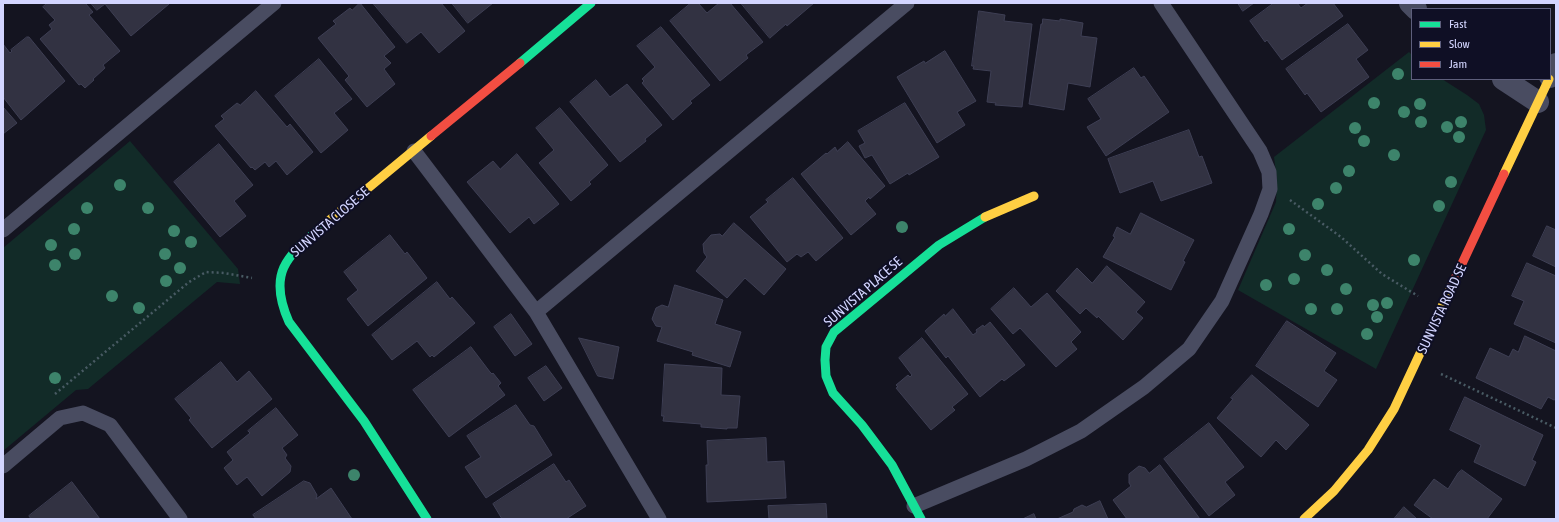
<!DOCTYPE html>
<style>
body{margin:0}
#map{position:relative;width:1559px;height:522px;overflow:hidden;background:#141420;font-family:"Asap Condensed",sans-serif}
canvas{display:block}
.frame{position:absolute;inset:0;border:4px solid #d3d5ff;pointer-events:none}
.legend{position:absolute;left:1411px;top:8px;width:140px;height:72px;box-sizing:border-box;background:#0f0f25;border:1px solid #5d5e7c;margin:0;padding:5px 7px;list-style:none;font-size:12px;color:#d3d5ff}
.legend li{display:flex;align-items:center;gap:8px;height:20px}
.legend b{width:20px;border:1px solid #5d5e7c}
</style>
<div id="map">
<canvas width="1559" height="522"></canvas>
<div class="frame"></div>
<ul class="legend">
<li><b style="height:5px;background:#16e098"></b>Fast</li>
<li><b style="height:5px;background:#ffcf43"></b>Slow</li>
<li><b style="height:5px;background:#f24e42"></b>Jam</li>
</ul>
</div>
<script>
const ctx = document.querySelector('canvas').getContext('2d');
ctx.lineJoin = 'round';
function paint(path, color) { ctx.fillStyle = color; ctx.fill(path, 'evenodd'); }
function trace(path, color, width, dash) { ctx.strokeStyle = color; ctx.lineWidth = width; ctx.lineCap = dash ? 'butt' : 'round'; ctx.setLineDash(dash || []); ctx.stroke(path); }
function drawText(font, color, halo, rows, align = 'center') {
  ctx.font = font + ' "Asap Condensed",sans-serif'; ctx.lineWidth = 4; ctx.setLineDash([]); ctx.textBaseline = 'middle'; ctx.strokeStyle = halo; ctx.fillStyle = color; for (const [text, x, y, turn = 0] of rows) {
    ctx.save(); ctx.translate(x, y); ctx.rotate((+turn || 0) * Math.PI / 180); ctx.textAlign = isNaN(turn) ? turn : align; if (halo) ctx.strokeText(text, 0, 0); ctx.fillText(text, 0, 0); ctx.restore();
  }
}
paint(new Path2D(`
 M1409 52 1412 55V79H1442L1467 95 1479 104 1484 115 1486 130 1376 369 1238 290 1276 202 1277 180 1274 157Z
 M130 141 238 269 240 284 217 282 88 389 76 390 3 451V248Z`), '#122b28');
const building = new Path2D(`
 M48 3H85L93 12 89 15 120 51 103 65 105 68 93 79 94 80 85 88 81 84 79 85 40 39 52 29 49 25 55 20 43 7Z
 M91 3H169V4L131 36 105 4 97 10Z
 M360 3 395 47 384 56 391 63 384 69 395 84 367 107 345 80 349 76 318 38 336 24 333 21 350 8 352 10Z
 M373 3H441L465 31 439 53 421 32 407 43Z
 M452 3H493L468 23Z
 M691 3H698L707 13 719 3H730L763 42 746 55 748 58 720 81 670 21Z
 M741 3H814L787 26 786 24 770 38Z
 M1238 3H1254L1243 11Z
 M1274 3H1297L1301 8 1308 3H1333L1343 16 1282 60 1267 40 1265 42 1250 21Z
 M979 11 1005 15 1004 21 1032 24 1022 107 995 105 996 103 987 102 991 71 973 69 974 66H972Z
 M1043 19 1060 21V19L1083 23 1081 36 1097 38 1090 87 1068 83 1064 110 1029 104 1041 24H1042Z
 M1348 24 1368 50 1356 59 1369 77 1321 112 1307 93 1305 95 1286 69Z
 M661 27 710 85 690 101 692 103 673 120 642 83 644 81 642 79 655 67 637 46Z
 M27 37H29L65 81 21 120 3 97V44L10 53 12 51 11 50Z
 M945 51 976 101 957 112 965 125 937 143 897 77 924 61 925 63Z
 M319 59 352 99 334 113 348 130 321 153 275 96Z
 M1134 68 1141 78 1144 76 1169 112 1106 156 1087 127 1101 119 1088 99Z
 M596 80 610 97 627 84 662 125 645 139 646 141 620 162 570 102Z
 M256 91 287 127 290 124 313 152 287 175 276 161 269 167 265 162 255 170 252 167 251 168 215 126 224 119 221 116 237 103 240 105Z
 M905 103 939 157 909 175 908 173 890 184 872 155 865 158 859 146 865 143 858 131Z
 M3 107 17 123 3 134Z
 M560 108 608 165 589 182 591 184 571 201 539 163 554 150 536 128Z
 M1189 130 1199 157 1202 156 1212 183 1161 201 1153 181 1120 193 1108 159Z
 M848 142 885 186 870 199 869 197 865 201 876 214 851 235 801 174 826 153 827 154 835 147 837 151Z
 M219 144 253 185 234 201 246 216 220 237 174 182Z
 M517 154 559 204 534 224 529 217 510 233 467 182 493 161 500 169Z
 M793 178 843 238 816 261 808 252 801 257 797 254 787 262 750 217 768 202 766 200Z
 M1141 213 1194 240 1183 261 1185 262 1171 290 1103 257 1115 237 1113 236 1117 227 1130 234Z
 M734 223 786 269 764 295 745 278 727 298 696 271 707 257 704 253 703 244 711 235 720 234 722 236Z
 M1547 226 1556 230V267L1533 256Z
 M390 235 405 254 407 252 427 278 368 326 347 299 358 290 344 272Z
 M1527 263 1556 276V343L1514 324 1524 301 1512 296Z
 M1107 266 1145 302 1136 312 1143 318 1123 340 1098 316 1097 318 1086 308 1080 314 1056 291 1077 268 1092 283Z
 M437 282 450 299 452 297 475 323 434 357 432 355 430 357 417 341 392 360 372 335Z
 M675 285 723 300 715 324 741 332 730 367 692 355 693 352 657 341 662 327 656 326 652 319 656 308 662 305 668 307Z
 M1014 288 1031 307 1047 293 1081 332 1071 342 1077 349 1056 367 1020 328 1013 334 991 309Z
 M953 309 973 335 977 332 976 330 983 325 984 327 990 322 1025 365 1004 381 1002 379 980 397 948 356 946 358 925 331 944 314 945 316Z
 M511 314 532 344 515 356 494 327Z
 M1287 321 1336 353 1324 371 1337 380 1318 407 1256 366Z
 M1525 336 1556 351V399L1554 400 1548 397 1541 409 1476 378 1490 348 1509 357 1513 349 1518 352Z
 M579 338 619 347 613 379 598 376Z
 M922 338 968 394 952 407 955 410 931 430 896 388 898 387 896 385 908 375 910 377 912 375 899 358Z
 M471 347 490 372 492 374 493 373 501 383 498 386 505 395 449 437 413 390Z
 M221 362 237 382 249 371 272 399 212 448 189 420 191 418 175 399Z
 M665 364 722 368 721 395 740 396 737 428H727V429L701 427V424L663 421 664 416H662Z
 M546 366 562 388 544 401 528 378Z
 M1252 375 1309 425 1286 450 1276 440 1261 457 1217 418 1233 399 1231 398Z
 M1465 397 1543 435 1532 460 1536 462 1525 486 1474 462 1481 445 1450 430Z
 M516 405 530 425 534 426 552 455 486 498 465 467 481 457 467 436Z
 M276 408 298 435 282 448 287 455 285 458 291 466 290 472 262 496 247 477 237 485 224 468 233 460 227 452 250 433 248 431Z
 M1209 423 1244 467 1225 482 1235 495 1209 516 1164 459Z
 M766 438 767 462 784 461 786 498 707 502 706 465H708L707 441Z
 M554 464 566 482 569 480 586 506 566 519H502L493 504Z
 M1160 465 1200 519H1127L1113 500 1131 486 1129 483V474L1139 466 1145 468 1149 473Z
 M1462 470 1502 499 1487 519H1433L1414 505 1434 479 1448 489 1458 473Z
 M304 481 310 483 317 495 316 499 331 488 352 519H256L253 515Z
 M72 482 100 519H31L29 516Z
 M1100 501 1108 519H1057L1073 512 1074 509 1082 505 1086 507Z
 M826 504 827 519H769L768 506Z
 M1404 507 1417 519H1394Z
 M1034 514 1036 519H1023Z`);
paint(building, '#323242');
trace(building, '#3e3f54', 1);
trace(new Path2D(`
 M1290 200 1341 237 1382 274 1418 296
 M1441 374 1556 428
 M55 394 189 282 206 272 224 273 252 278`), '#495b64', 2.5, [2, 3]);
trace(new Path2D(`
 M414 151 536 312 659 519
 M3 230 274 3
 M536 312 907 3
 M3 466 60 418 83 413 110 425 180 519
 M914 506 1026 459 1081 431 1144 387 1189 349 1222 301 1261 214 1270 189 1269 172 1260 151 1161 3`), '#494c61', 15);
trace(new Path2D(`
 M1410 3 1416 9
 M1550 77 1556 64
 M1503 79 1538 102`), '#494c61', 22);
trace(new Path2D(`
 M520 63 591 3
 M326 223C289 255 266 270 289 322L364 421 427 519
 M921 519 892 465 862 425 833 393 826 376 825 360 826 347 834 332 939 245 985 217`), '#16e098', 9);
trace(new Path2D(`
 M1504 174 1549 79
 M985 217 1034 196
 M326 223 431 136
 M1304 519 1334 491 1368 450 1394 409 1452 285`), '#ffcf43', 9);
trace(new Path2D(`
 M431 136 520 63
 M1452 285 1504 174`), '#f24e42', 9);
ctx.fillStyle = '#3d846b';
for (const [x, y] of [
 [1398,74],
 [1374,103],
 [1420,104],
 [1404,112],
 [1421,122],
 [1461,122],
 [1447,127],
 [1355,128],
 [1459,137],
 [1364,141],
 [1394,155],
 [1349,171],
 [1451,182],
 [120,185],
 [1336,188],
 [1318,204],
 [1439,206],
 [87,208],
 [148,208],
 [902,227],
 [74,229],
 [1289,229],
 [174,231],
 [191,242],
 [51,245],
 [75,254],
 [165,254],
 [1305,255],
 [1414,260],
 [55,265],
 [180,268],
 [1327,270],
 [1294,279],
 [166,281],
 [1266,285],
 [1346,289],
 [112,296],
 [1387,303],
 [1373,305],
 [139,308],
 [1311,309],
 [1337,309],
 [1377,317],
 [1367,334],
 [55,378],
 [354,475]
]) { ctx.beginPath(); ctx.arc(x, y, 6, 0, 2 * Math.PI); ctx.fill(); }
drawText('14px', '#d3d5ff', '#0f0f25', [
 ["SUNVISTA CLOSE SE",330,222,-41],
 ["SUNVISTA PLACE SE",863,292,-41],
 ["SUNVISTA ROAD SE",1442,309,-65]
]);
</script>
